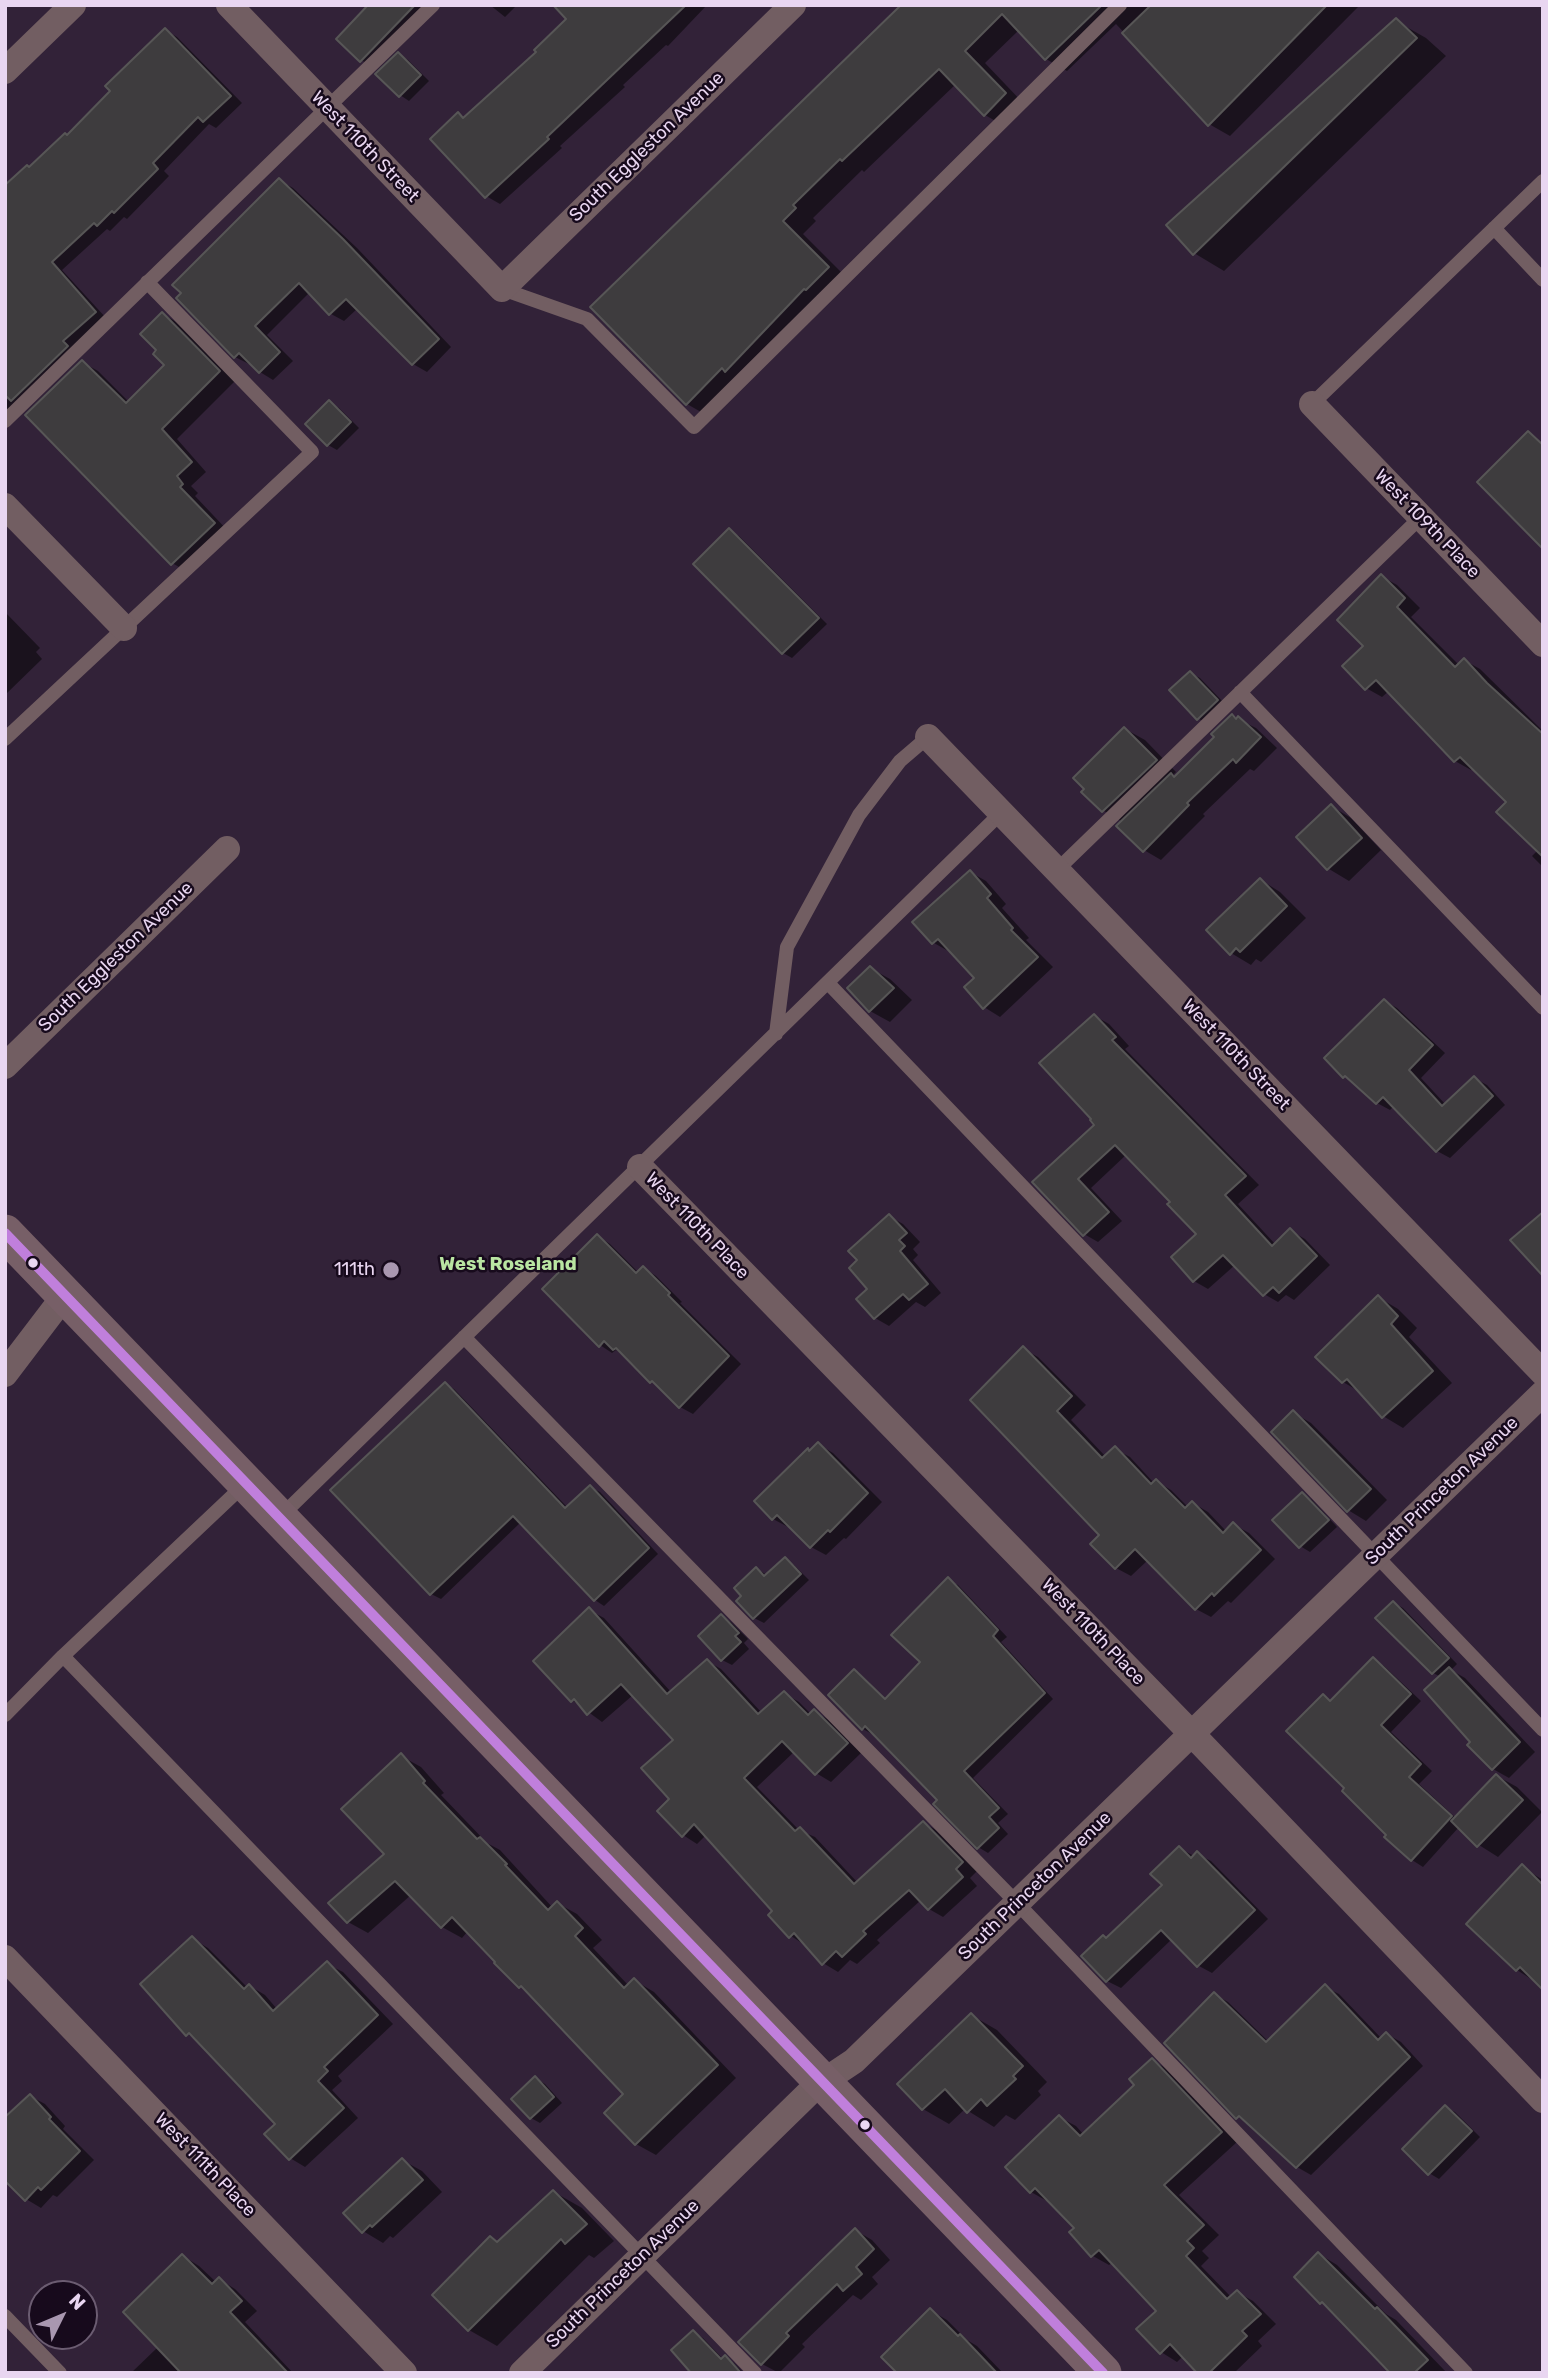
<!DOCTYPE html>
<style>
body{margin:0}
#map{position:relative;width:1548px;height:2378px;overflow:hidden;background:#322238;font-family:Rubik,sans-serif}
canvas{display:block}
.frame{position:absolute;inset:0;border:7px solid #e9d6f1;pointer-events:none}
.north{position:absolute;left:28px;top:2280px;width:70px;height:70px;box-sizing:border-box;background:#170a1c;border:2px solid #6b5c71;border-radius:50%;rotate:47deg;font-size:19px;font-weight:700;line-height:28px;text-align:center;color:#e9d6f1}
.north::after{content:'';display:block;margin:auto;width:24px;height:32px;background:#a997b0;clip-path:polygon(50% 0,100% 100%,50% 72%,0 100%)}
</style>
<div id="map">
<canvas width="1548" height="2378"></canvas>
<div class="frame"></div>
<div class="north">N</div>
</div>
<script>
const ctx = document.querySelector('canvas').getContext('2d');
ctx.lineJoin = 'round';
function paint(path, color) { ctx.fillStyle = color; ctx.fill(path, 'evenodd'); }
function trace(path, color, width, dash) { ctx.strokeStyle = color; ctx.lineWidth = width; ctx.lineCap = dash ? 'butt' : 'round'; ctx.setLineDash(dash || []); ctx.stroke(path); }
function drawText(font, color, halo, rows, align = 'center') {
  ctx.font = font + ' Rubik,sans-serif'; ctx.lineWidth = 5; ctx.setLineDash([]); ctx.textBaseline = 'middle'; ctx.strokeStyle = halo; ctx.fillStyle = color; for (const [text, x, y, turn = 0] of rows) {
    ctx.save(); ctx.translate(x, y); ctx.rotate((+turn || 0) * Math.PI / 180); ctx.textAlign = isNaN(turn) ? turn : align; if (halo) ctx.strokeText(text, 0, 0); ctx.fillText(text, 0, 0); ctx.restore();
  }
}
paint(new Path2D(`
 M370 5H437L375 68 361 60Z
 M490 5H517L505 17Z
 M569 5H707L668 46 666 45 623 85 625 87 560 146 562 148 500 204 486 196 459 115 465 118 538 52 569 19Z
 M903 5H1360L1230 136 1209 124 1116 24 1067 71 1046 59 1019 30 985 63 1026 106 1006 127 985 115 956 84 864 172 862 170 813 218 816 221 803 234 849 280 708 416 687 404 593 307Z
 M1396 21 1426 38 1446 56 1224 271 1194 253Z
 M165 30 177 37 242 103 216 128 209 124 164 171 169 176 127 219 124 217 110 231 107 229 62 270 107 319 5 412V186L68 137 112 91Z
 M399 54 408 60 429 81 409 101 400 95Z
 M279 180 293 188 357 248 451 347 427 372 413 364 357 309 344 321 331 314 310 292 267 335 293 361 273 380 260 372 251 363 249 364 235 357Z
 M163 314 178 323 235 381 177 439 206 472 191 486 198 493 195 496 230 533 188 572 172 563 82 362 98 371 129 402 167 365Z
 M329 402 339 408 359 428 337 450 328 445Z
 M730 531 739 536 827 624 792 658 783 653Z
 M1381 576 1397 585 1420 608 1411 617 1459 665 1464 660 1480 669 1543 731V867L1532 856 1538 850 1509 802 1473 767 1471 770 1455 761 1389 691 1382 697 1366 688 1365 646Z
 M5 612 40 648 36 652 42 659 5 695Z
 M1190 673 1200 678 1227 706 1208 724 1199 719 1171 691Z
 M1232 716 1256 728 1277 748 1254 771 1250 769 1203 814 1205 816 1161 860 1144 850 1123 822 1104 811 1084 792 1125 729 1145 740 1176 772 1172 776 1175 778 1216 738Z
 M1331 806 1351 818 1381 850 1349 881 1329 869 1298 837Z
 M970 872 986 881 1006 904 1002 908 1029 938 1026 940 1053 967 1000 1017 984 1007 976 978 951 951 950 952 934 943 915 922Z
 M1261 880 1280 892 1306 918 1261 962 1256 959 1251 965 1231 953Z
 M870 968 890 979 912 1000 890 1022 870 1011 849 989Z
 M1385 1001 1397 1008 1445 1053 1421 1078 1446 1105 1474 1078 1487 1085 1505 1105 1450 1158 1437 1151 1394 1106 1390 1110 1377 1103 1354 1082 1344 1076Z
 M1095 1016 1109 1024 1129 1046 1125 1049 1259 1185 1238 1204 1276 1245 1291 1231 1305 1239 1330 1265 1294 1300 1286 1295 1278 1302 1264 1294 1235 1265 1208 1289 1194 1281 1198 1234 1172 1202 1127 1154 1091 1188 1122 1221 1098 1242 1084 1234 1034 1182 1097 1125Z
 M889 1216 903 1224 920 1242 913 1249 918 1255 913 1260 941 1293 925 1307 916 1302 889 1326 875 1318 870 1289Z
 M598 1236 610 1244 639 1273 644 1268 656 1276 682 1302 680 1303 741 1364 693 1414 680 1407 660 1386 651 1381 628 1357 616 1350 612 1353 600 1345Z
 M1378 1297 1398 1309 1417 1328 1409 1337 1452 1383 1403 1428 1383 1416 1362 1393 1343 1382Z
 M1023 1349 1038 1357 1086 1405 1071 1420 1106 1457 1115 1449 1130 1457 1154 1483 1156 1481 1171 1490 1188 1507 1193 1503 1208 1512 1226 1531 1233 1524 1249 1533 1275 1559 1231 1603 1228 1601 1211 1617 1196 1609 1148 1560 1131 1576 1116 1568Z
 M445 1384 454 1389 568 1508 590 1487 600 1492 658 1554 604 1606 595 1600 521 1522 441 1599 431 1594 333 1490Z
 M1294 1413 1311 1423 1387 1500 1366 1521 1348 1510Z
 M818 1444 833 1453 882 1502 846 1539 844 1538 826 1555 811 1547 790 1526 788 1527 773 1519 757 1501Z
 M1302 1494 1312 1500 1337 1527 1310 1552 1300 1546Z
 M785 1559 794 1565 809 1580 764 1623 754 1618 738 1601 757 1569 767 1575Z
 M948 1580 958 1585 1007 1637 1001 1642 1053 1699 973 1778 1008 1814 998 1823 1008 1834 988 1853 978 1847 939 1800 874 1733 872 1734 863 1729 854 1671 863 1677 887 1700 923 1662Z
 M1394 1603 1403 1608 1457 1664 1451 1670 1465 1678 1535 1752 1509 1778 1493 1769 1472 1742 1441 1677 1433 1673 1378 1618Z
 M589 1610 604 1618 671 1692 707 1661 721 1669 762 1713 784 1693 799 1702 811 1714 814 1711 829 1720 861 1753 831 1782 816 1773 795 1751 757 1787 799 1830 815 1837 858 1883 924 1823 938 1831 977 1871 970 1878 977 1886 943 1917 929 1909 921 1900 877 1940 880 1943 857 1964 850 1960 838 1972 823 1963 805 1945 791 1936 775 1911 706 1835 697 1844 683 1835 671 1799 675 1740 633 1695 602 1722 572 1700Z
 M722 1616 731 1622 748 1639 744 1643 749 1649 732 1665 722 1660Z
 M1373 1659 1384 1666 1421 1701 1391 1732 1432 1771 1419 1784 1456 1818 1497 1776 1517 1787 1542 1812 1498 1857 1479 1845 1459 1827 1423 1867 1412 1860 1347 1788 1323 1696 1332 1701Z
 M401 1756 421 1767 444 1793 441 1795 487 1843 500 1850 553 1908 557 1903 577 1914 602 1940 593 1948 629 1986 634 1980 654 1992 736 2078 656 2155 636 2144 606 2113 626 2094 468 1931 462 1938 442 1927 411 1895 368 1933 348 1922 331 1903 387 1854Z
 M1179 1848 1194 1856 1197 1854 1211 1861 1268 1919 1212 1973 1199 1966 1172 1939 1121 1988 1107 1981V1939L1164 1885Z
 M1522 1867 1543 1880V1987L1517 1970Z
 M193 1939 208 1948 248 1988 250 1986 265 1995 277 2009 327 1964 343 1972 393 2024 338 2076 342 2081 332 2090 358 2118 305 2167 290 2158 277 2124 198 2040 187 2034Z
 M1325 1987 1339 1994 1382 2039 1387 2034 1401 2042 1423 2066 1311 2175 1297 2167 1252 2126 1238 2117 1214 1994 1228 2002 1269 2042Z
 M971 2015 997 2030 1047 2082 1038 2091 1041 2095 1015 2120 1006 2115 994 2127 965 2109 949 2124 923 2109Z
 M1152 2060 1169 2070 1237 2142 1179 2195 1219 2235 1202 2251 1209 2258 1201 2266 1231 2297 1237 2292 1253 2301 1276 2324 1258 2341 1262 2346 1234 2373H1199L1183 2356 1177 2362 1161 2352 1158 2311 1113 2262 1109 2265 1093 2256 1071 2232 1076 2228 1049 2200 1047 2201 1031 2192 1059 2117 1076 2126 1084 2135 1137 2085Z
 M535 2078 545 2084 562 2103 540 2123 531 2118Z
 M30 2096 45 2104 65 2126 63 2129 94 2160 57 2197 53 2195 41 2208 26 2199Z
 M1445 2107 1455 2112 1480 2137 1439 2179 1429 2173Z
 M402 2160 422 2171 442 2192 393 2238 390 2236 383 2243 363 2231Z
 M554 2192 582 2208 614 2241 594 2258 589 2255 497 2346 469 2330 499 2243Z
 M855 2230 872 2240 890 2260 872 2277 878 2284 861 2300 853 2295 802 2344 805 2347 779 2373 762 2364Z
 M1319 2254 1337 2265 1386 2314 1396 2320 1447 2373H1392L1328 2306 1321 2302Z
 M183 2256 199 2266 216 2282 219 2279 235 2289 257 2311 245 2322 293 2373H131L158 2347Z
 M930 2310 947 2320 967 2340 977 2346 1003 2373H899Z
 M693 2332 703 2338 723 2359 725 2358 734 2363 744 2373H693Z`), '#0007');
const building = new Path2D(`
 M368 5H415L360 62 336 39Z
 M553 5H686L547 137 549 139 485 198 430 139 458 112 463 118 536 52 534 50 566 19Z
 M901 5H1102L1045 60 1002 14 965 51 1006 93 984 116 939 69 842 161 840 159 793 205 796 208 783 221 829 267 806 290 804 289 725 372 722 368 686 405 590 307Z
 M1151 5H1327L1208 126 1122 33Z
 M1396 18 1417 38 1193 255 1166 225Z
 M165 28 231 96 203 122 198 117 153 163 158 169 114 213 112 211 97 226 94 223 52 262 96 312 63 341 68 346 11 401 5 395V185L27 165 29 167 65 133 67 135 110 91 105 86Z
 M398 52 421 75 399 97 375 74Z
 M279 178 343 239 439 339 412 365 346 299 329 315 299 283 255 326 280 352 259 373 239 353 234 358 176 298 181 293 172 285Z
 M162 312 220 371 162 429 192 462 177 476 183 484 180 487 215 523 171 565 25 415 82 360 126 403 164 365 153 354 156 350 140 334Z
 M329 400 351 422 327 446 305 424Z
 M1528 431 1543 445V549L1477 482Z
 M729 528 819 618 782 654 693 564Z
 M1381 574 1405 598 1397 607 1455 667 1464 658 1487 683 1543 734V857L1496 812 1506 802 1460 757 1454 762 1376 680 1365 690 1342 666 1363 646 1337 620Z
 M1190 671 1218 700 1197 720 1169 690Z
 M1232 714 1236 719 1238 716 1261 737 1236 763 1233 759 1187 803 1189 805 1143 852 1116 826 1171 773 1174 777 1214 737 1211 734Z
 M1124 727 1157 760 1102 812 1081 792 1084 789 1073 778Z
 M1331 804 1362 838 1327 870 1296 837Z
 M970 870 991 894 987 898 1013 928 1011 930 1038 957 983 1009 964 987 974 978 938 939 932 944 912 922Z
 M1260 878 1287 906 1240 952 1236 948 1230 955 1206 930Z
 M870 966 894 988 869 1012 847 988Z
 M1384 999 1433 1045 1409 1070 1442 1106 1474 1076 1493 1096 1436 1152 1383 1097 1376 1104 1345 1076 1343 1078 1324 1058Z
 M1094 1014 1116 1037 1112 1040 1246 1176 1225 1195 1272 1246 1290 1228 1317 1256 1279 1293 1273 1287 1263 1296 1223 1255 1193 1282 1171 1257 1196 1234 1167 1204 1170 1202 1115 1145 1078 1179 1109 1212 1083 1236 1032 1182 1094 1125 1090 1120 1091 1119 1039 1063Z
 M1543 1212V1276L1510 1240Z
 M889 1214 907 1233 899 1240 905 1246 900 1251 928 1284 909 1300 903 1294 874 1319 856 1299 867 1289 849 1268 857 1260 848 1251Z
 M597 1234 636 1273 643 1266 670 1293 668 1295 729 1356 679 1408 652 1381 650 1383 616 1348 613 1350 604 1341 599 1347 542 1289Z
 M1378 1295 1398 1316 1391 1324 1433 1371 1382 1418 1347 1379 1342 1383 1315 1357Z
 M1023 1346 1072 1396 1057 1411 1102 1458 1115 1446 1151 1484 1156 1479 1185 1508 1192 1501 1223 1533 1233 1522 1261 1550 1214 1596 1212 1593 1195 1610 1135 1549 1115 1569 1090 1544 1099 1535 970 1400Z
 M445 1382 565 1508 590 1485 649 1548 594 1601 513 1516 430 1595 330 1490Z
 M1293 1410 1371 1489 1347 1512 1271 1432Z
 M818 1442 868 1493 830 1532 828 1530 810 1548 777 1515 772 1520 754 1501 808 1448 809 1451Z
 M1302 1492 1329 1520 1299 1548 1272 1520Z
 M785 1557 801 1574 753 1619 736 1601 741 1596 734 1588 756 1567 764 1576Z
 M948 1577 998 1630 993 1636 1045 1693 964 1771 999 1808 989 1817 999 1828 977 1849 933 1804 937 1800 865 1726 862 1730 828 1695 854 1669 885 1699 920 1662 891 1635Z
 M1393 1601 1449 1658 1432 1674 1375 1618Z
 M589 1607 667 1694 707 1659 758 1714 784 1691 808 1715 814 1709 848 1743 815 1775 782 1741 744 1778 795 1831 800 1827 854 1884 923 1821 963 1862 956 1869 963 1877 928 1910 909 1890 863 1931 866 1934 842 1957 836 1951 822 1965 794 1933 789 1938 768 1915 772 1911 694 1824 682 1837 657 1811 669 1799 641 1768 673 1740 621 1684 587 1715 574 1699 571 1702 533 1661Z
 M721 1614 739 1633 735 1636 741 1642 721 1661 698 1636Z
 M1373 1657 1411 1694 1381 1725 1421 1764 1409 1777 1452 1816 1411 1861 1384 1837 1386 1835 1342 1791 1344 1788 1286 1731 1323 1694 1330 1701Z
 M1449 1667 1520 1742 1492 1770 1467 1745 1470 1742 1424 1690Z
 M401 1753 425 1781 423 1783 477 1839 480 1837 507 1864 505 1865 548 1910 557 1901 583 1928 575 1936 624 1988 634 1978 718 2065 635 2145 604 2113 623 2094 521 1986 519 1988 494 1963 495 1962 452 1917 441 1928 395 1881 347 1923 328 1903 384 1854 341 1809Z
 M1496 1774 1523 1800 1477 1847 1451 1821Z
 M1179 1846 1191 1858 1197 1851 1255 1910 1197 1967 1161 1930 1106 1982 1081 1956 1103 1935 1106 1938 1162 1885 1150 1874Z
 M1522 1864 1543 1885V1990L1520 1967 1516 1971 1466 1924Z
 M192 1936 244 1989 249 1984 273 2011 327 1961 378 2015 324 2067 328 2071 318 2081 344 2108 289 2160 264 2134 275 2124 189 2033 186 2036 140 1984Z
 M1325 1984 1378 2040 1386 2032 1410 2057 1296 2168 1239 2116 1236 2119 1164 2043 1214 1992 1266 2042Z
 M971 2013 1023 2066 1013 2076 1016 2079 987 2106 981 2099 967 2113 945 2089 922 2110 897 2084Z
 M1152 2058 1222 2132 1164 2185 1204 2225 1187 2241 1194 2248 1186 2256 1227 2299 1237 2290 1261 2314 1242 2331 1247 2336 1209 2373H1197L1170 2344 1160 2354 1136 2329 1156 2311 1099 2250 1091 2257 1069 2232 1074 2228 1035 2188 1030 2193 1005 2167 1059 2115 1080 2136 1134 2085 1129 2079Z
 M535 2076 554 2097 530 2119 511 2099Z
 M30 2094 51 2117 49 2119 80 2151 41 2190 38 2187 25 2201 5 2181V2117Z
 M1445 2105 1472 2131 1428 2175 1402 2149Z
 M402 2158 423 2180 372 2227 370 2225 362 2233 343 2213Z
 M553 2190 587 2224 565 2244 561 2239 468 2331 432 2295 490 2236 497 2242Z
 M855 2228 874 2249 856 2267 862 2274 843 2291 837 2284 786 2333 789 2336 761 2365 738 2342Z
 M1318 2252 1375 2309 1377 2307 1428 2360 1414 2373H1390L1322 2302 1320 2304 1294 2277Z
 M182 2254 212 2284 219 2277 242 2301 230 2312 288 2373H181L123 2312Z
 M930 2308 958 2336 960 2334 997 2373H897L881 2357Z
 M693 2330 721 2359 725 2355 741 2373H691L671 2350Z`);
paint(building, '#3e3c3e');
trace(building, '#575656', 2);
trace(new Path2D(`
 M1494 228 1543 280
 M502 289 587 319 694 427 1120 5
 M1312 404 1543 181
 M5 421 433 5
 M1240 692 1543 1008
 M5 739 312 452 147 282
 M1057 870 1421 517
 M828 983 1543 1730
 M776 1034 787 947 859 815 900 761 928 737
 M464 1337 1017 1903 1466 2373
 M279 1518 1002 812
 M63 1656 755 2373
 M5 1715 63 1656 245 1484
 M5 2316 60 2373`), '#725e62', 14);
trace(new Path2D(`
 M229 5 502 289 793 5
 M5 71 73 5
 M1312 404 1543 644
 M5 506 124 628
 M928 737 1543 1373
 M5 1066 227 849
 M640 1167 1192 1734 1543 2100
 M5 1374 65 1295
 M5 1958 404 2373
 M522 2373 815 2087 854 2061 1543 1393`), '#725e62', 26);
trace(new Path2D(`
 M5 1233 1103 2373`), '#775f67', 37);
trace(new Path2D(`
 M5 1233 1103 2373`), '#c07fdc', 10);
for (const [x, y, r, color] of [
 [33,1263,6,"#e9d6f1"],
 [391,1270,9,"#a997b0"],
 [865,2125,6,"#e9d6f1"]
]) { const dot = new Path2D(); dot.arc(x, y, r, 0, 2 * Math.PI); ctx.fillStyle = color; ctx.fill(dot); trace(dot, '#170a1c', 2.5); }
drawText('18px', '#e9d6f1', '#170a1c', [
 ["West 110th Street",365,147,46],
 ["South Eggleston Avenue",647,147,-44],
 ["West 109th Place",1427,524,46],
 ["South Eggleston Avenue",116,957,-44],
 ["West 110th Street",1236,1055,46],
 ["West 110th Place",697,1226,46],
 ["South Princeton Avenue",1442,1491,-44],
 ["West 110th Place",1093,1632,46],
 ["South Princeton Avenue",1035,1886,-44],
 ["West 111th Place",205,2165,46],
 ["South Princeton Avenue",623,2274,-44]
]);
drawText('18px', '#e9d6f1', '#170a1c', [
 ["111th",375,1270]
], 'right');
drawText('bold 19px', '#b9e5a2', '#170a1c', [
 ["West Roseland",508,1265]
]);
</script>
